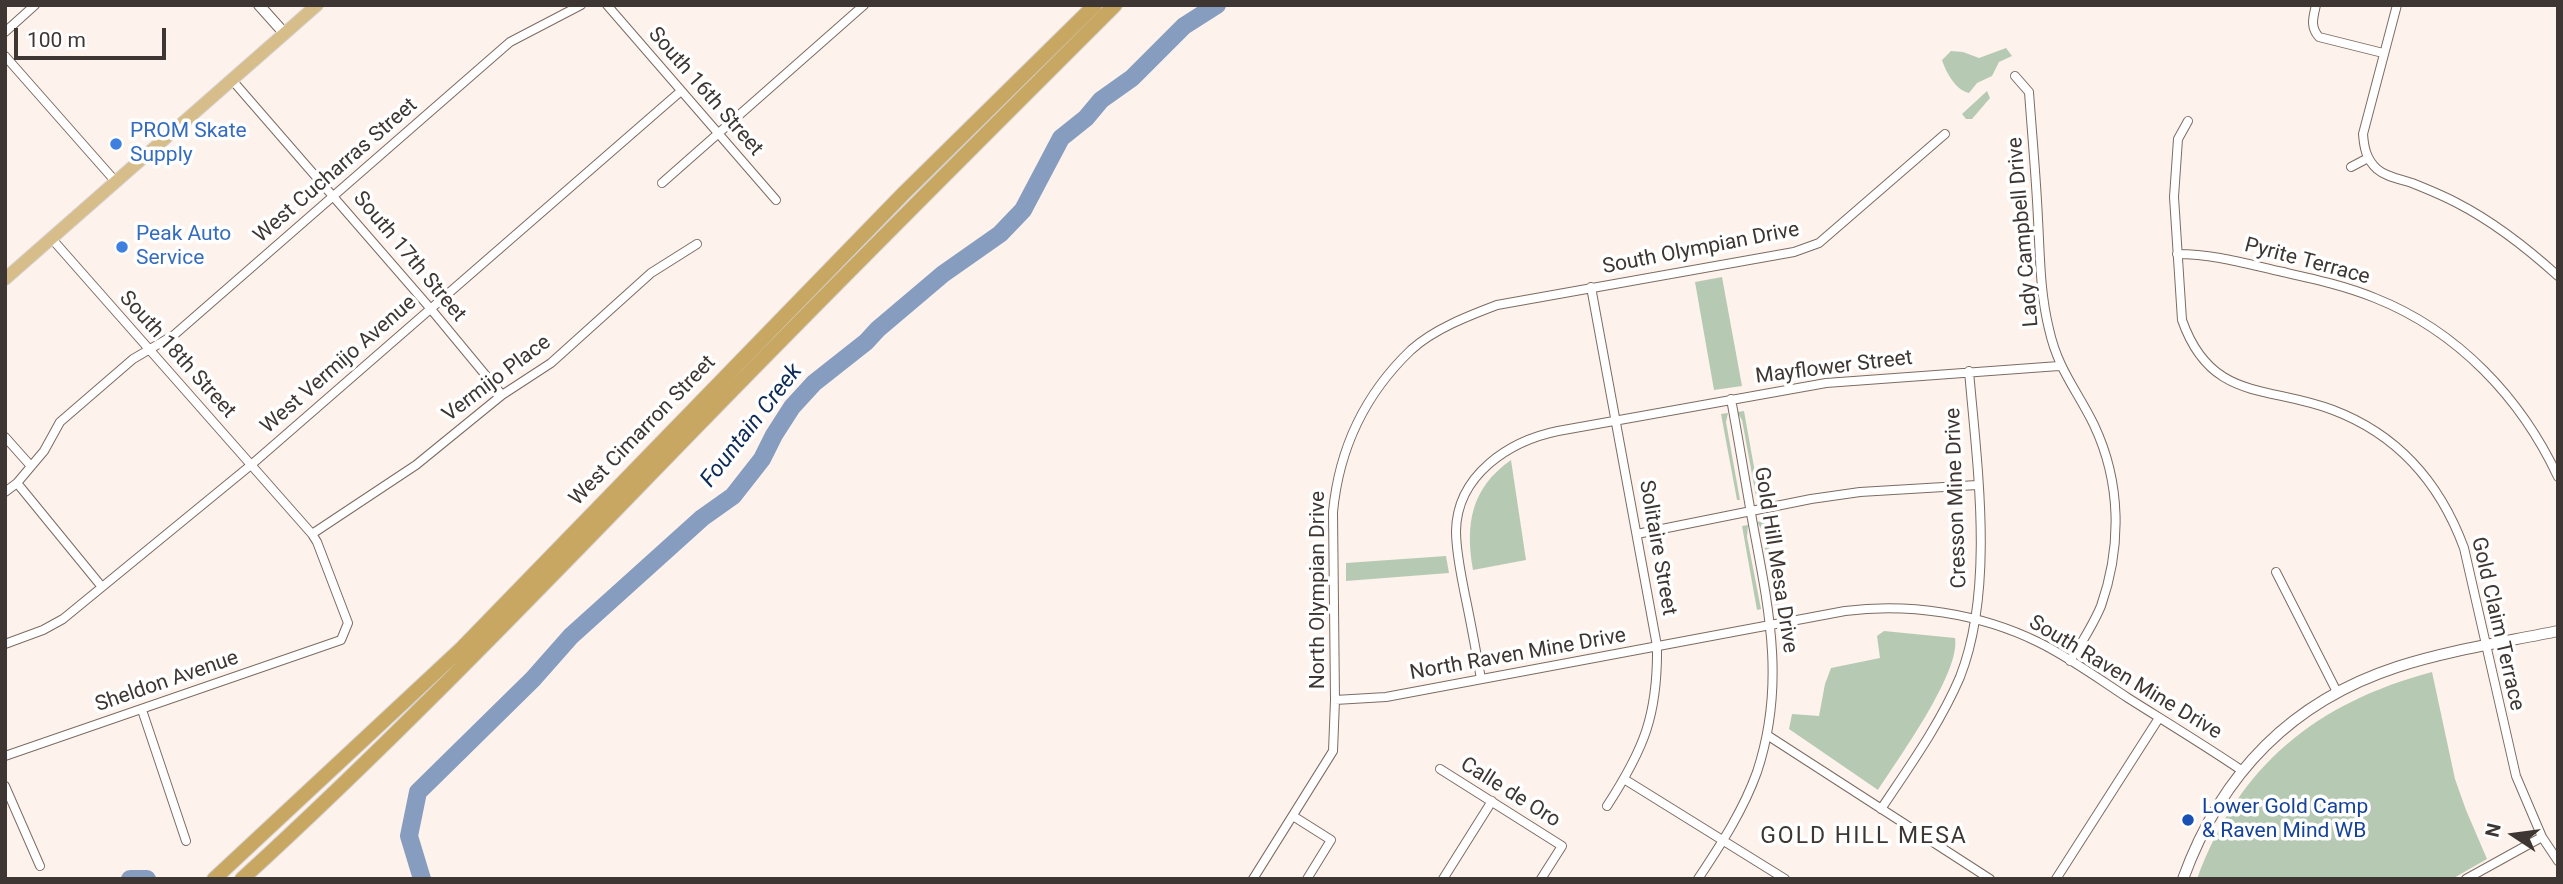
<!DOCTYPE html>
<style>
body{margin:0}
#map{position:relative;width:2563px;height:884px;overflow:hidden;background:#fef2ec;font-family:Roboto,sans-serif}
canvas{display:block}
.frame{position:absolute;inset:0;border:7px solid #3e3632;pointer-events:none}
.north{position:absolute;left:2479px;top:800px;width:70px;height:70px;-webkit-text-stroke:5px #fff;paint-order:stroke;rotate:283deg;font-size:19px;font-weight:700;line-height:28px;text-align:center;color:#3e3632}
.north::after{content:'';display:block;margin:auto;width:24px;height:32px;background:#3e3632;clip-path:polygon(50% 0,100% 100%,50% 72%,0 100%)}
.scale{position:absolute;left:14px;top:28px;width:152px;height:32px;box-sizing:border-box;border:4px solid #3e3632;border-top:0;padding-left:9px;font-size:21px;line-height:24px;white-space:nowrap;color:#3e3632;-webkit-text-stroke:5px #fff;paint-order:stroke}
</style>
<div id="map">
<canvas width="2563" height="884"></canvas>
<div class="frame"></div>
<div class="north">N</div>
<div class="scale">100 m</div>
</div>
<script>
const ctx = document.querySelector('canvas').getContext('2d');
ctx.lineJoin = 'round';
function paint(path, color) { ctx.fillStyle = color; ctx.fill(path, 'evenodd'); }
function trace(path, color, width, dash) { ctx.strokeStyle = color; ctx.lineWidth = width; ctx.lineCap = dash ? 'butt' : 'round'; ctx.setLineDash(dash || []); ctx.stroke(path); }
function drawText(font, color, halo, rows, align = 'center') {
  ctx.font = font + ' Roboto,sans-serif'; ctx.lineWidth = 7; ctx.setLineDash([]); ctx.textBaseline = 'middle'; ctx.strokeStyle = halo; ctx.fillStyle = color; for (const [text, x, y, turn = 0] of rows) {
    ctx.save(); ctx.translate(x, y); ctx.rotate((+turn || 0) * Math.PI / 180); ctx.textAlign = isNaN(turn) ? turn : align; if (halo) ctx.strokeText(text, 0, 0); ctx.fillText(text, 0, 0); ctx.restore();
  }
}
paint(new Path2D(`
 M2006 48 2012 56 1999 62 1992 76 1977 83 1969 93C1956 90 1946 73 1942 60L1951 51 1963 52 1979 58Z
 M1987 91 1990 98 1972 119H1966L1962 114Z
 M1722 277 1742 386 1714 390 1695 282Z
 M1744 411 1759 495 1756 496 1742 420 1737 412Z
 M1728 413 1726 422 1740 500H1737L1721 414Z
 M1511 460 1526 560 1473 570C1465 524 1471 488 1511 460Z
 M1764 521 1779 604 1775 605 1762 530 1757 522Z
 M1748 525 1747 537 1761 609 1757 610 1742 526Z
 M1446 556 1449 573 1346 581V563Z
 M1884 631 1955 638C1961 672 1898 759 1878 790L1789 729 1792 714 1819 716 1825 684 1831 668 1880 658 1877 636Z
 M2432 672 2455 779 2466 810 2487 859 2452 879H2197C2239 765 2316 703 2432 672Z`), '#b6cab3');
trace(new Path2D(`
 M130 879H147
 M422 879 409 836 418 792 533 679 571 636 702 518 733 496 762 459 774 435 792 407 814 383 866 342 878 329 943 274 1000 234 1023 210 1061 138 1086 118 1101 100 1132 78 1184 26 1217 5`), '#869dc0', 18);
const minor = new Path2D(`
 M607 5 776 200
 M2316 5C2313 18 2310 27 2319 37L2383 53
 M2397 5 2363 134C2364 147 2366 159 2377 169 2386 177 2400 179 2412 183 2427 189 2442 195 2457 203 2494 222 2527 248 2558 276
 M5 32 35 5
 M5 56 116 182
 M2015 76 2029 92C2032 134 2036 176 2038 219 2040 255 2040 293 2049 329 2058 370 2077 390 2094 425 2121 482 2122 546 2101 606 2093 625 2081 644 2070 661
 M232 80 430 308 502 395
 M2188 121 2178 139 2174 197 2182 320C2211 402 2267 385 2333 410 2399 435 2440 483 2464 548L2516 776 2542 837 2558 861
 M1945 134 1819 243 1794 252 1497 305C1468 316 1434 329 1411 350 1365 394 1339 449 1333 512L1335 700 1386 697 1845 611C1909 603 1979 613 2038 642 2069 657 2099 679 2128 698 2166 722 2204 745 2241 770
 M2351 167 2368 158
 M662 183 864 5
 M2177 254C2214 254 2247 264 2283 272 2314 279 2346 286 2375 298 2458 331 2521 398 2558 477
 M1591 287 1657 646C1658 715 1644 749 1607 806
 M5 437 30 465
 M17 483 102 587
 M5 492 17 483 44 451 60 422 133 359 174 335 510 42 581 5
 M312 534 416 465 502 395 551 363 651 273 697 244
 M1637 534 1811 499 1860 492 1977 485
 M2276 572 2337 692
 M5 644 43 630 63 619 251 465 681 91
 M1481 679C1476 651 1471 623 1465 595 1461 574 1456 552 1456 531 1457 475 1509 441 1558 431L1826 383 2059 366
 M142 710 186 841
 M1767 735 1990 879
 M5 756 341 640 348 623 317 542 312 534 52 239
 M1440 769 1562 846 1541 879
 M1624 779 1785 879
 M5 786 40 866
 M1881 809C1909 767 1940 724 1960 677 1995 588 1977 465 1969 371
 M1293 816 1331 840 1307 879
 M1253 879 1333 751 1335 700
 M1443 879 1492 801
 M1698 879C1721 844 1743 811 1757 772 1785 688 1770 614 1754 530 1746 486 1739 442 1731 399
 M2056 879 2159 718
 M2466 879 2542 837`);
const tertiary = new Path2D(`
 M259 5 285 34
 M2183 879C2221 774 2290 702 2397 667 2449 650 2505 642 2558 631`);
const primary = new Path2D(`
 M5 279 317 5`);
const trunk = new Path2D(`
 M214 879 463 647 903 194 1095 5
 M242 879C404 731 555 572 708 415 842 277 979 141 1115 5`);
trace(minor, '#7c6c63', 10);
trace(tertiary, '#7c6c63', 12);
trace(primary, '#d5d3d2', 14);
trace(trunk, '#d5d3d2', 16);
trace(minor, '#fff', 8);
trace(tertiary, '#fff', 10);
trace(primary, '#d6bd8a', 12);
trace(trunk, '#c8a763', 14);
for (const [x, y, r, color] of [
 [116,144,7,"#3f7fe0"],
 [122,247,7,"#3f7fe0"],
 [2188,820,7,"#1a4fb4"]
]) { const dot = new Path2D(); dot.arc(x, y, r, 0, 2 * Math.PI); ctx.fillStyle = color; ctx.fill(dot); trace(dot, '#fff', 2.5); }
drawText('21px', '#3e3632', '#fff', [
 ["South 16th Street",705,92,49],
 ["West Cucharras Street",336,171,-41],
 ["Lady Campbell Drive",2024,232,-95],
 ["South Olympian Drive",1701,249,-11],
 ["South 17th Street",409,257,50],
 ["Pyrite Terrace",2307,262,15],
 ["South 18th Street",177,355,48],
 ["West Vermijo Avenue",339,365,-41],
 ["Mayflower Street",1834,368,-7],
 ["Vermijo Place",497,379,-37],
 ["West Cimarron Street",643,431,-46],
 ["Cresson Mine Drive",1957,498,-92],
 ["Solitaire Street",1657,548,80],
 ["Gold Hill Mesa Drive",1775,560,81],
 ["North Olympian Drive",1319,590,-90],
 ["Gold Claim Terrace",2497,624,77],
 ["North Raven Mine Drive",1518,655,-10],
 ["South Raven Mine Drive",2125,678,31],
 ["Sheldon Avenue",167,682,-19],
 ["Calle de Oro",1510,793,32]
]);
drawText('21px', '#366cbe', '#fff', [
 ["PROM Skate",130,132],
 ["Supply",130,156],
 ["Peak Auto",136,235],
 ["Service",136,259]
], 'left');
drawText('21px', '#164399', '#fff', [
 ["Lower Gold Camp",2202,808],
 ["& Raven Mind WB",2202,832]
], 'left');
drawText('italic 23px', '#0d2955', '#fff', [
 ["Fountain Creek",752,426,-52]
]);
ctx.letterSpacing = '2px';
drawText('23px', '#3e3632', '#fff', [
 ["GOLD HILL MESA",1864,837]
]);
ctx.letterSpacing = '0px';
</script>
